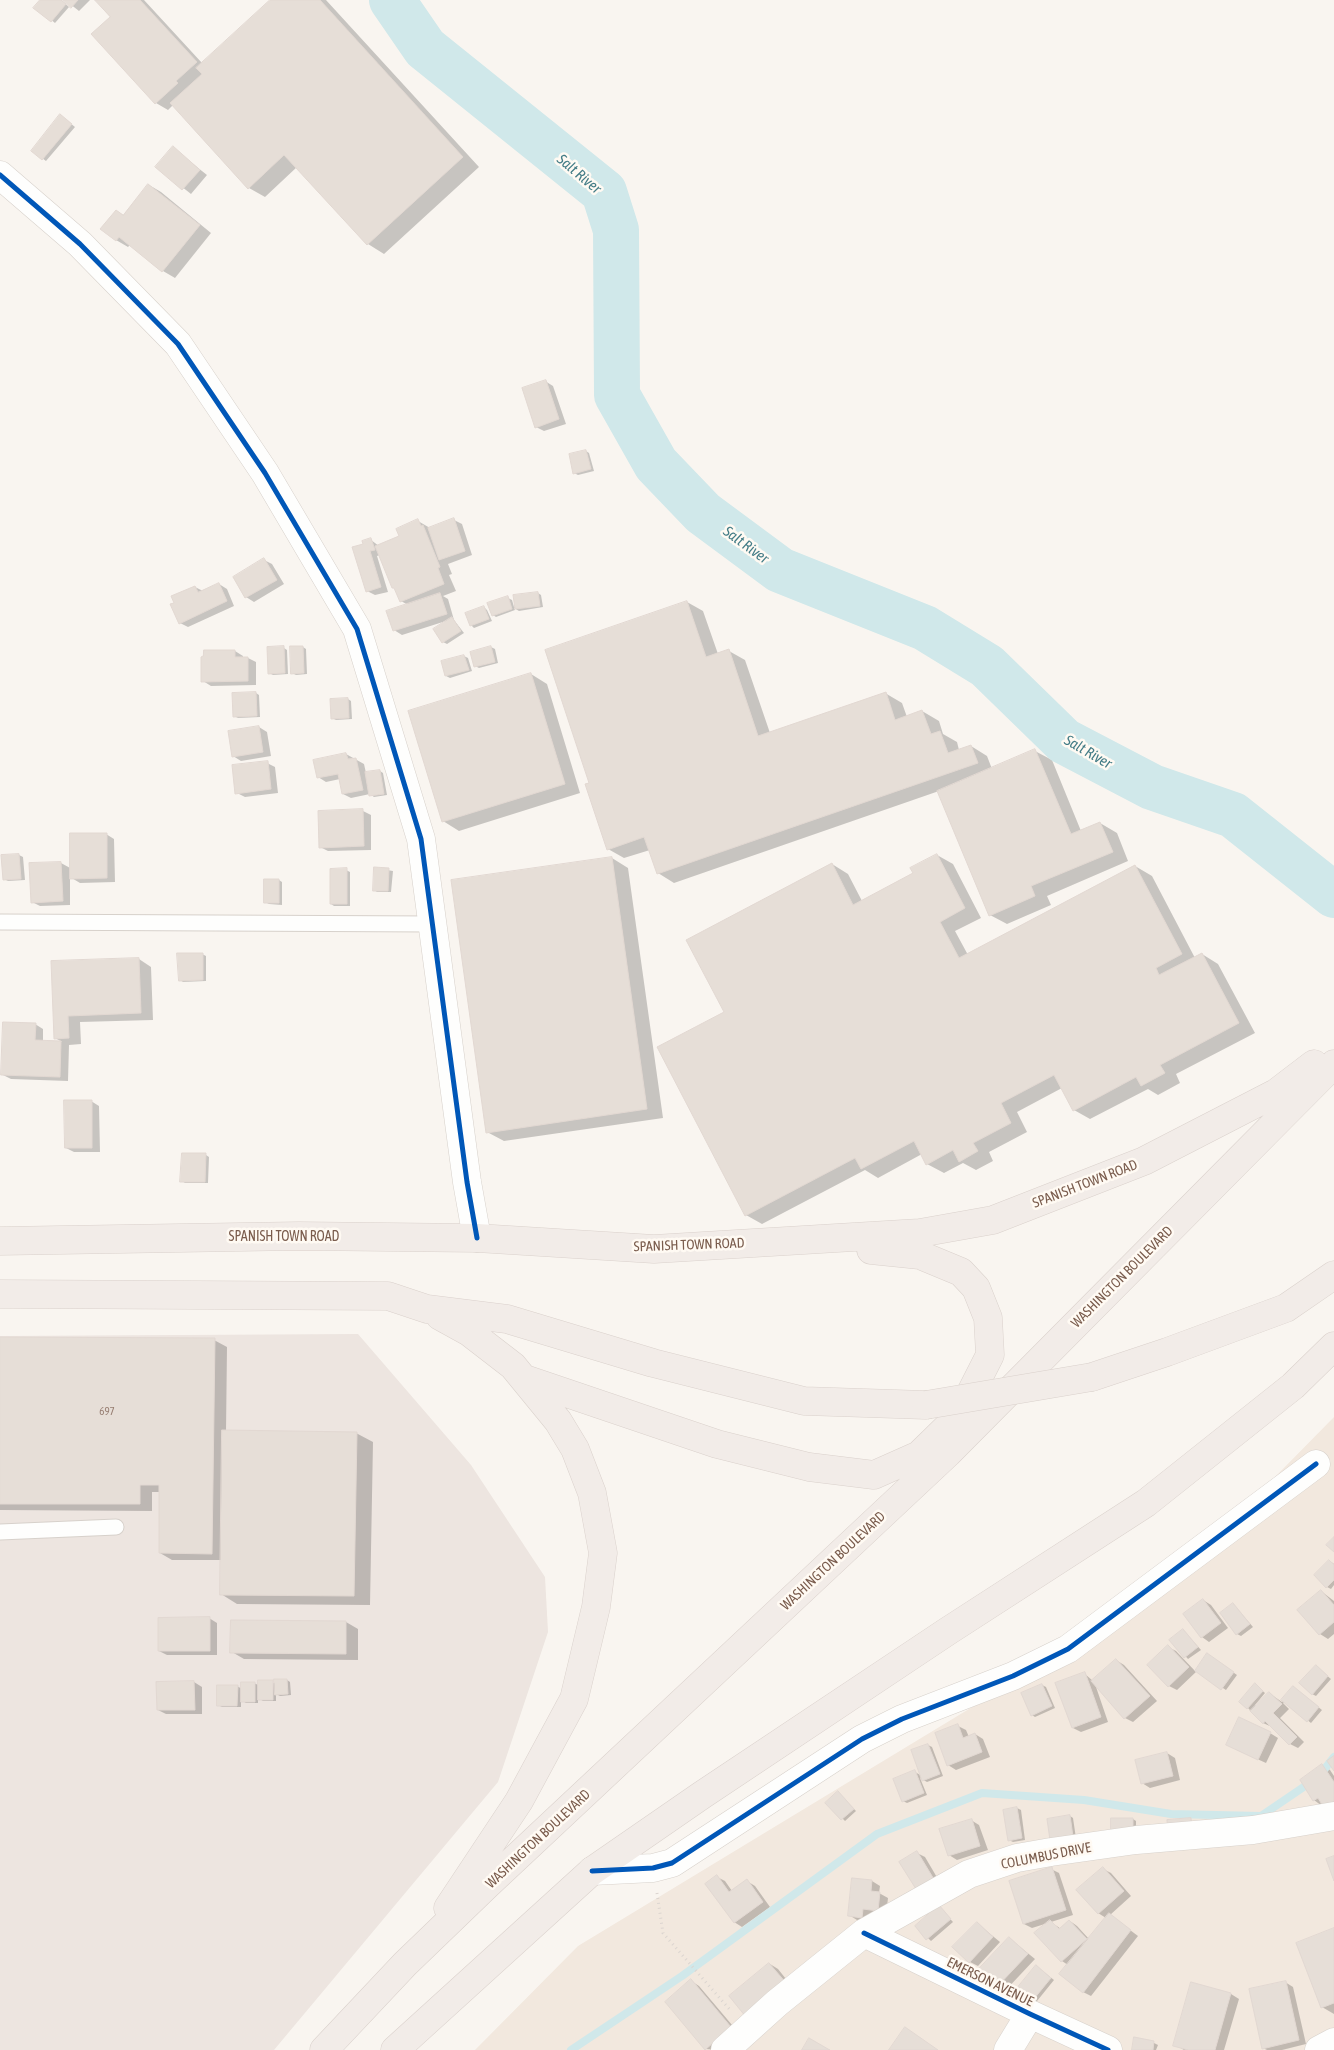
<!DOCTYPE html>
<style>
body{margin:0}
canvas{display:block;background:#f9f5f0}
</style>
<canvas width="1334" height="2050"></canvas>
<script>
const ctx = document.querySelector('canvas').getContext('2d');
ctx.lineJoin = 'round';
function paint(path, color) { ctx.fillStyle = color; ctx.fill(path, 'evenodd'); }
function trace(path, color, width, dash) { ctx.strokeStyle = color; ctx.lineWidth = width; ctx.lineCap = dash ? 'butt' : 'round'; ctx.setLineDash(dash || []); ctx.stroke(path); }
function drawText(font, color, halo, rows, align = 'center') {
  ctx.font = font + ' "Asap Condensed",sans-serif'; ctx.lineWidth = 5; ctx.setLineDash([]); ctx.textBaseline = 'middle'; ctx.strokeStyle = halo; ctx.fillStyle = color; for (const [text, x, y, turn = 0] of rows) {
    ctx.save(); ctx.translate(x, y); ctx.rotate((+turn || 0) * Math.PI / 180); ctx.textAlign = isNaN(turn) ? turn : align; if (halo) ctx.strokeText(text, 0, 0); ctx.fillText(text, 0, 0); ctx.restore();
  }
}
paint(new Path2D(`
 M1334 1417V2050H475L578 1946 1162 1592Z`), '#f2e8de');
paint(new Path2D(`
 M358 1334 471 1465 545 1577 548 1632 498 1782 274 2050H0V1336Z`), '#ede5e0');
paint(new Path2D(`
 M41 0H61L69 7 55 23 35 7Z
 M65 0H90L79 11Z
 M97 0H144L202 63 271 0H326L479 167 384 254 368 244 297 167 265 197 249 188 173 105 168 110 156 103 93 34 112 17Z
 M64 118 75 127 46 161 32 151Z
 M173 148 207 175 191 194 157 167Z
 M149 185 161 192 211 233 175 278 163 271 130 245 128 247 116 240 117 211 124 216Z
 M545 381 553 386 566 424 544 431 536 427Z
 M586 451 589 453 594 471 578 475 574 473Z
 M454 520 462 524 472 555 448 564 452 574 449 575 456 591 443 596 448 599 454 620 464 633 447 644 443 642 435 629 446 621 402 635 394 630 408 605 401 601 380 555 377 556 388 592 375 595 367 591 364 545 371 540 379 546 400 537 418 521 430 528Z
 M264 560 272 564 284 584 254 602 246 597Z
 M219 584 227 589 234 606 188 627 180 623 195 587 203 591Z
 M538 593 541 595 543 607 519 611 514 608 515 610 496 617 493 615 508 598 512 600 514 607Z
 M687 602 703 611 718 654 729 651 745 660 770 733 885 693 902 703 907 717 922 711 939 721 943 734 957 742 959 750 971 746 987 756 992 769 1035 751 1052 760 1081 831 1100 823 1117 833 1128 861 1047 896 1051 905 1007 924 990 915 939 791 674 883 658 873 650 850 624 858 608 849 590 784Z
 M484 607 487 610 492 621 474 628 471 625Z
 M303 647 306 649 307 674 296 675 292 673Z
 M491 647 495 649 498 663 479 668 475 666Z
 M284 648 287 650 288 674 273 675 269 673Z
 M205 651H235L243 656V658H248L256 662V685L211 686 203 681Z
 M464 656 468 658 472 671 450 678 446 676Z
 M531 674 547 684 580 793 459 831 443 821Z
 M256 693 259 695 260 717 238 718 234 716Z
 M348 699 351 701 352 719 336 720 332 718Z
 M259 727 267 732 271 756 241 761 233 756 229 732Z
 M346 754 364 764 366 773 380 771 383 773 387 795 374 797 370 794 351 798 343 794 340 779 326 782 318 777Z
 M267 763 275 767 278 793 245 797 237 793Z
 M363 811 371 815V850L328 851 320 847Z
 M106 834 114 839 115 882 80 883 70 877V905L40 906 32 902 31 864 61 863 72 869Z
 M19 855 23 857 25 880 8 881 4 879Z
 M937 855 953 864 981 918 955 931 968 955 1135 866 1152 876 1195 958 1202 954 1218 964 1255 1033 1176 1074 1180 1083 1158 1095 1148 1089 1090 1119 1074 1110 1062 1088 1017 1112 1027 1132 989 1152 993 1161 976 1170 963 1163 944 1173 927 1164 922 1154 878 1178 865 1170 762 1224 746 1215 725 1013 832 864 848 874 862 901 915 874Z
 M612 858 628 868 663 1118 504 1141 487 1132Z
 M375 868 393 871 391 892H377L374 890Z
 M346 870 350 872V906H334L331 904Z
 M279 880 282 882V905L269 904 265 902Z
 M202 954 206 956V981L183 982 180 980Z
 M139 959 151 967 153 1020 80 1022 81 1044 69 1045 68 1081 11 1079 3 1075 35 1024 43 1029V1041L62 1042 55 1038 53 962Z
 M91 1101 99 1106 100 1152H74L66 1148Z
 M206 1155 209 1157 208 1183H185L182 1181Z
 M0 1339 214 1340 227 1347 226 1432 356 1433 373 1442 370 1605 237 1604 221 1594 222 1560H172L160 1553 161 1492H152V1511L0 1510Z
 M1330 1561 1334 1564V1585L1331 1589 1327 1587Z
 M1321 1591 1334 1601V1634L1328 1639 1320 1634 1299 1610Z
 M1203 1600 1211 1605 1228 1628 1209 1642 1202 1637Z
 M1233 1604 1253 1627 1241 1636 1237 1634Z
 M209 1618 217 1623V1655H167L159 1651Z
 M232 1622H346L358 1629V1660L244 1659 232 1652Z
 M1183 1630 1201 1650 1188 1659 1171 1640Z
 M1168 1647 1176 1651 1196 1672 1208 1655 1237 1675 1226 1690 1197 1671 1177 1690 1169 1686Z
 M1116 1660 1124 1665 1157 1701 1133 1722 1125 1718 1095 1684 1108 1722 1081 1732 1073 1728 1085 1674 1093 1681Z
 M1319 1669 1331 1679 1316 1696 1312 1694Z
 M287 1680 290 1682 291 1695 280 1696 276 1694V1701H263L258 1698V1703H246L241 1700V1707H222L218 1705 237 1686 242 1689 254 1683 260 1686Z
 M194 1682 202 1687V1714H166L158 1710Z
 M1042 1685 1046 1687 1055 1708 1035 1717 1032 1715Z
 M1258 1687 1265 1693 1255 1705 1257 1707 1269 1693 1282 1702 1294 1688 1322 1710 1311 1723 1285 1702 1283 1703 1289 1709 1280 1718 1304 1742 1298 1748 1290 1744 1272 1727 1263 1723 1248 1708Z
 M958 1726 966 1730 969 1737 975 1734 983 1739 990 1757 956 1770 948 1765Z
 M1270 1733 1278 1738 1266 1763 1235 1749Z
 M928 1745 932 1747 943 1776 927 1782 920 1778 927 1795 907 1803 903 1801 915 1772 922 1776Z
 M1167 1753 1175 1758 1180 1780 1150 1788 1142 1783Z
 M1322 1765 1330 1770 1334 1776V1815L1314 1800Z
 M838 1793 856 1811 845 1821 827 1803Z
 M1017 1808 1021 1810 1025 1840 1013 1842 1009 1840Z
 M1070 1816 1073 1818 1077 1845 1056 1848Z
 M1133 1819 1136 1821V1837H1116Z
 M971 1820 979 1825 988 1850 957 1860 949 1855Z
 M917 1853 925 1857 945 1891 901 1862Z
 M1051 1869 1059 1873 1073 1915 1051 1922 1061 1929 1070 1921 1077 1926 1089 1939 1106 1918 1098 1913 1103 1869 1111 1873 1131 1896 1110 1915 1138 1936 1091 1996 1083 1992 1068 1965 1062 1961 1036 1933 1048 1923 1032 1928 1024 1924Z
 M717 1877 725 1881 732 1891 747 1881 755 1886 770 1907 742 1927 734 1922Z
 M872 1881 880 1886 879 1893 888 1898 886 1915 870 1913 869 1921 857 1920 849 1915Z
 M939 1907 953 1922 931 1941 916 1926Z
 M977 1923 1000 1942 978 1966 970 1962Z
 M1334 1929V2014L1322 2007Z
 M1009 1938 1035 1959 1004 1992 997 1987Z
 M770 1964 778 1969 794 1989 747 2016Z
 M1040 1969 1054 1980 1033 2006 1030 2004Z
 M691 1981 699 1986 738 2032 718 2050 706 2049Z
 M1285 1982 1293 1987 1306 2044 1282 2050H1267L1263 2048Z
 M1231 1994 1239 1999 1224 2050H1184L1175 2045Z
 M1135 2038 1154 2043 1158 2045 1156 2050H1133Z`), '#0003');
trace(new Path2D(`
 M1320 1775 1334 1757
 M571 2050 682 1976 877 1834 982 1793 1084 1800 1171 1814 1261 1816 1311 1782`), '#d0e8ea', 8);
trace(new Path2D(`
 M392 0 425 48 604 192 616 230 617 395 656 464 703 513 780 570 925 628 987 666 1064 741 1152 787 1233 815 1334 895`), '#d0e8ea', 46);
const building = new Path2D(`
 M40 0H61L66 4 51 22 33 8Z
 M63 0H78L71 8Z
 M95 0H140L197 62 176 81 178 83 155 104 91 34 110 17Z
 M270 0H320L463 157 367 245 284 155 248 189 170 103 202 74 196 68Z
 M60 114 72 124 42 160 31 151Z
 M173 146 200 170 182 190 155 167Z
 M148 184 200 225 162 272 119 237 116 241 100 229 116 210 123 215Z
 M546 380 559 419 535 428 522 388Z
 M586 450 591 469 573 474 569 454Z
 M454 518 465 551 439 560 428 528Z
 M418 519 421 526 423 525 440 567 438 568 444 584 400 602 394 588H392L375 546 399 536 396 529Z
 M371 538 375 550 370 551 381 587 366 592 352 547 363 544 362 541Z
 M264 558 277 580 245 598 233 577Z
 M219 583 227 601 179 624 170 604 174 603 171 596 195 586 198 592Z
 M538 592 540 606 515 609 513 595Z
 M440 593 447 614 393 631 386 611Z
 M508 596 512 609 492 616 487 603Z
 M687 601 706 657 729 649 758 736 886 692 895 720 922 710 931 734 940 731 948 753 971 745 978 763 657 874 644 837 607 850 585 784 589 783 545 650Z
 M484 606 489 619 470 626 465 613Z
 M452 617 461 631 442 643 433 629Z
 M284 646 285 673 268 674 267 647Z
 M290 646H303L304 673 291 674Z
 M491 646 495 662 474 667 470 652Z
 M204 650H235V657H248V681L201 682V657L203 656Z
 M464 655 469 670 445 676 441 661Z
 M531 673 565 784 442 822 408 711Z
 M256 692 257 716 233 717 232 693Z
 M348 698 349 718 331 719 330 699Z
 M259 726 263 752 232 757 228 731Z
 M1035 749 1071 834 1100 822 1113 852 1031 886 1035 896 989 916 937 791Z
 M346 753 348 759 356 758 363 790 342 794 338 774 317 778 313 760Z
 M268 761 271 789 235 794 232 765Z
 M380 770 384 794 369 796 365 772Z
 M363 809 364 846 319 848 318 811Z
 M70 833H107V878L70 879Z
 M19 854 21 879 3 880 1 855Z
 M937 854 965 908 940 922 959 958 1135 865 1182 954 1156 968 1159 975 1202 953 1239 1023 1160 1065 1165 1073 1141 1086 1136 1077 1073 1111 1054 1075 1001 1103 1011 1123 973 1143 978 1151 959 1162 953 1150 926 1165 914 1141 861 1169 855 1158 745 1216 657 1047 724 1012 686 940 832 863 853 905 913 873 910 868Z
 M612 857 647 1109 486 1133 451 880Z
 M61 862 63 901 31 903 29 863Z
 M374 867 389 868 388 891H373Z
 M347 868V904H330V869Z
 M264 879H279V903H264Z
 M177 953H203V980L179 981Z
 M139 958 141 1013 68 1016 69 1038 54 1039 51 961Z
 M3 1022 36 1023 35 1040 61 1041 60 1077 1 1075Z
 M64 1100H92V1148H65Z
 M182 1153H206L205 1182H180Z
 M0 1337 215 1338 212 1554 159 1553V1485H140V1504H0Z
 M222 1430 357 1432 354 1596 220 1595Z
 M1334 1537V1552L1326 1545Z
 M1329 1560 1334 1565V1580L1326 1588 1314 1575Z
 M1321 1590 1334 1605V1622L1319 1635 1297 1610Z
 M1203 1599 1221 1623 1201 1638 1183 1614Z
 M1233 1603 1250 1624 1236 1635 1220 1613Z
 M210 1617V1651H158V1618Z
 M231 1620 346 1621V1654L230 1653Z
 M1183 1629 1198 1647 1184 1658 1169 1640Z
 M1168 1645 1189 1667 1168 1687 1147 1665Z
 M1207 1653 1234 1672 1221 1690 1195 1671Z
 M1116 1659 1150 1696 1124 1719 1091 1681Z
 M1316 1665 1328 1676 1312 1695 1299 1683Z
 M1085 1672 1101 1717 1072 1728 1055 1683Z
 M274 1679H287L288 1694 275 1695Z
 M258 1680H273V1700H258Z
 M194 1681 195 1710H157L156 1682Z
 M241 1682H255V1702H241Z
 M1255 1683 1263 1691 1247 1709 1239 1702Z
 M1042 1684 1052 1706 1031 1716 1021 1693Z
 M217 1685H238L237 1706H217Z
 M1293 1686 1319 1707 1307 1722 1281 1700Z
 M1269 1692 1282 1704 1273 1713 1297 1737 1289 1745 1265 1721 1263 1724 1250 1711Z
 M1239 1717 1271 1732 1258 1760 1226 1745Z
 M958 1724 963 1738 975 1733 982 1752 947 1766 935 1733Z
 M928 1744 940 1774 922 1781 911 1750Z
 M1167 1752 1173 1776 1141 1784 1135 1760Z
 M1334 1756V1771L1327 1761Z
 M1322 1764 1334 1782V1808L1327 1813 1318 1798 1313 1801 1300 1780Z
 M915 1770 924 1793 902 1802 893 1779Z
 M838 1791 854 1809 841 1820 825 1803Z
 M1017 1807 1022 1838 1008 1841 1003 1810Z
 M1070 1815 1074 1844 1051 1847 1047 1819Z
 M1111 1818H1133V1835H1111Z
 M1191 1818 1192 1829 1168 1832 1167 1820Z
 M972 1819 980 1846 948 1856 939 1829Z
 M917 1851 938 1886 921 1897 899 1862Z
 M1334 1856V1881L1326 1859Z
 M1052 1867 1066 1910 1023 1924 1009 1881Z
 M1103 1867 1124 1891 1098 1914 1076 1890Z
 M717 1875 729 1892 747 1879 763 1902 734 1923 705 1884Z
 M852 1878 872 1880 871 1891 880 1892 878 1911 863 1909 862 1918 848 1916Z
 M939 1905 951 1919 926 1940 915 1926Z
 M1109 1913 1131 1930 1083 1993 1059 1974Z
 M1050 1920 1059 1929 1069 1920 1087 1939 1061 1962 1034 1933Z
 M977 1922 993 1937 969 1963 952 1947Z
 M1334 1928V2003L1321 2008 1296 1943Z
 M1009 1937 1028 1954 996 1988 977 1971Z
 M769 1963 787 1984 746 2017 729 1996Z
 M1036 1965 1051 1978 1029 2005 1014 1992Z
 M691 1979 731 2027 705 2050 665 2002Z
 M1286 1981 1299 2040 1262 2049 1249 1989Z
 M1191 1982 1231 1993 1215 2050H1188L1173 2046Z
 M905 2027 938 2050H889Z
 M1134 2037 1154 2041 1153 2050H1132Z
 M809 2038 828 2049 830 2050H802Z`);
paint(building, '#e6ded7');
trace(building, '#e2d8d2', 1);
const service = new Path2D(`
 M0 922 433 924
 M0 1532 116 1527`);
const minor = new Path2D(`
 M0 175 80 244 178 344 265 473 357 629 421 839 467 1182 477 1238
 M592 1871 653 1868 672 1863 862 1739 902 1719 1013 1676 1068 1649 1316 1464
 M864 1933 1030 2014 1108 2050
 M725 2050 777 2003 864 1933 969 1874 1017 1858 1051 1852 1136 1840 1253 1830 1334 1816
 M1008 2050 1030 2014
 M1319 2050 1334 2042`);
const trunk = new Path2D(`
 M0 1241 299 1236 477 1238 654 1249 920 1233 993 1220 1144 1161 1276 1093 1314 1064
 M0 1294 388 1296 427 1309 507 1319 653 1363 804 1401 926 1405
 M440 1316 469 1332 513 1366 558 1421 575 1449 592 1493 603 1553 596 1607 574 1699 519 1801 448 1908
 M1092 1377 1167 1352 1286 1308 1334 1275
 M525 1379 717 1444 809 1467 874 1475 919 1455 959 1416 990 1355 988 1318 976 1288 961 1272 920 1255 871 1250
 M324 2050 405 1964 487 1885 948 1453 1334 1064
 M395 2050 592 1871 702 1795 948 1631 1146 1503 1293 1386 1334 1346`);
trace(service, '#d7d1cb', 17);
trace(minor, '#d7d1cb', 29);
trace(trunk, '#dad1cc', 29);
trace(new Path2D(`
 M657 1893 663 1933 731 2011`), '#dcd5d0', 3, [1, 4]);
trace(service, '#fefefd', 15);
trace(minor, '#fefefd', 28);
trace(trunk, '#f2ece8', 28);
const trunkBridge = new Path2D(`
 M926 1405 1092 1377`);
trace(trunkBridge, '#dad1cc', 29, []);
trace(trunkBridge, '#f2ece8', 28);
trace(new Path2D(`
 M0 175 80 244 178 344 265 473 357 629 421 839 467 1182 477 1238
 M592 1871 653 1868 672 1863 862 1739 902 1719 1013 1676 1068 1649 1316 1464
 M864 1933 1030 2014 1108 2050`), '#0057b8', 5);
drawText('11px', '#977e72', null, [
 ["697",107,1412]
]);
drawText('14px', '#7a5c4d', '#fffaf3', [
 ["SPANISH TOWN ROAD",1085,1184,-21],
 ["SPANISH TOWN ROAD",284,1237],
 ["SPANISH TOWN ROAD",689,1245,-2],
 ["WASHINGTON BOULEVARD",1122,1277,-45],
 ["WASHINGTON BOULEVARD",833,1561,-43],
 ["WASHINGTON BOULEVARD",538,1839,-43],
 ["COLUMBUS DRIVE",1046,1856,-11],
 ["EMERSON AVENUE",990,1982,26]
]);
drawText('italic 15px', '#437c86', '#fffaf3', [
 ["Salt River",579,174,40],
 ["Salt River",746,545,36],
 ["Salt River",1088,752,30]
]);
</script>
